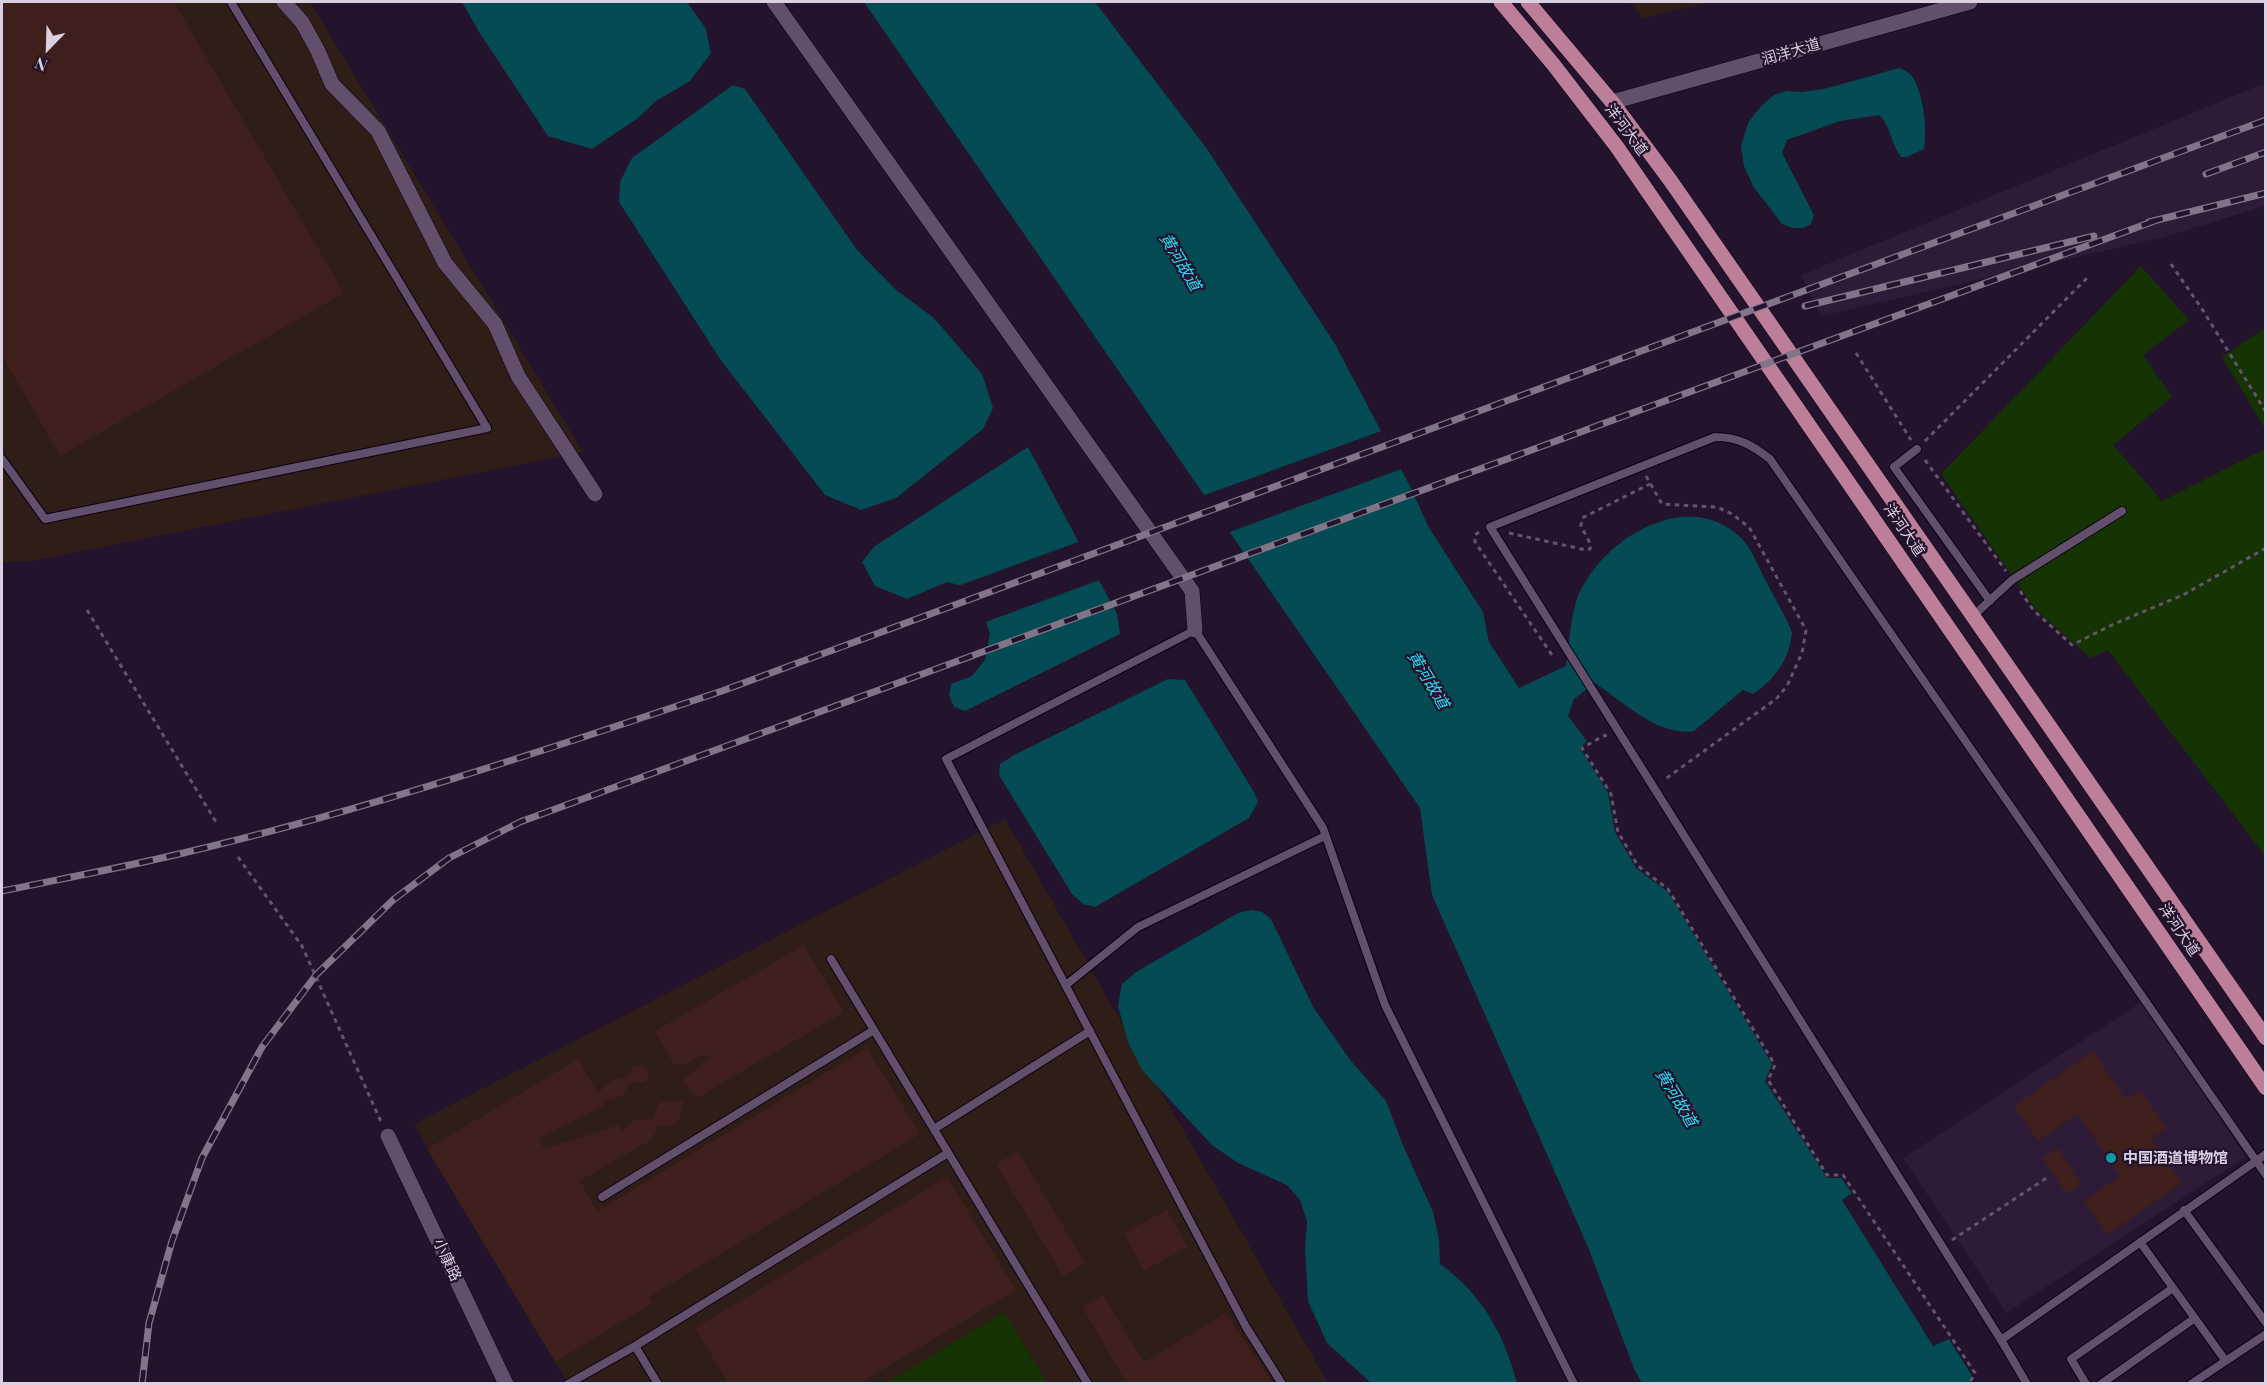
<!DOCTYPE html>
<meta charset="utf-8">
<style>
body{margin:0}
#map{position:relative;width:2267px;height:1385px;overflow:hidden;background:#23132c;font-family:"Playfair Display",serif}
canvas{display:block}
.frame{position:absolute;inset:0;border:3px solid #dad0e1;pointer-events:none}
.north{position:absolute;left:18px;top:18px;width:60px;height:60px;-webkit-text-stroke:4px #23132c;paint-order:stroke;rotate:203deg;font-size:16px;font-weight:700;line-height:24px;text-align:center;color:#dad0e1}
.north::after{content:'';display:block;margin:auto;width:21px;height:27px;background:#dad0e1;clip-path:polygon(50% 0,100% 100%,50% 72%,0 100%)}
</style>
<div id="map">
<canvas width="2267" height="1385"></canvas>
<div class="frame"></div>
<div class="north">N</div>
</div>
<script>
const ctx = document.querySelector('canvas').getContext('2d');
ctx.lineJoin = 'round';
function paint(path, color) { ctx.fillStyle = color; ctx.fill(path, 'evenodd'); }
function trace(path, color, width, dash) { ctx.strokeStyle = color; ctx.lineWidth = width; ctx.lineCap = dash ? 'butt' : 'round'; ctx.setLineDash(dash || []); ctx.stroke(path); }
function drawText(font, color, halo, rows, align = 'center') {
  ctx.font = font + ' "Playfair Display","Noto Sans SC",serif'; ctx.lineWidth = 4.5; ctx.setLineDash([]); ctx.textBaseline = 'middle'; ctx.strokeStyle = halo; ctx.fillStyle = color; for (const [text, x, y, turn = 0] of rows) {
    ctx.save(); ctx.translate(x, y); ctx.rotate((+turn || 0) * Math.PI / 180); ctx.textAlign = isNaN(turn) ? turn : align; if (halo) ctx.strokeText(text, 0, 0); ctx.fillText(text, 0, 0); ctx.restore();
  }
}
paint(new Path2D(`
 M2265 83V206L2164 237 1821 316 1801 275Z
 M2143 1001 2246 1157 2006 1313 1903 1158Z`), '#2e1b38');
paint(new Path2D(`
 M2 2H310L583 452 32 561 2 562Z
 M1630 2H1711L1643 18Z
 M1005 819 1328 1383H568L414 1124Z`), '#2f1d18');
paint(new Path2D(`
 M2141 266 2189 320 2143 355 2172 397 2113 445 2162 501 2265 449V856L2108 650 2090 658 2036 610 1941 474Z
 M2265 328V429L2222 357Z
 M1004 1312 1047 1383H887Z`), '#163303');
paint(new Path2D(`
 M462 2H687L706 29 711 53 690 81 656 101 638 118 592 149 548 136 479 32Z
 M864 2H1095L1207 149 1335 344 1411 488 1428 526 1483 612 1489 642 1519 688 1566 666C1569 645 1570 622 1576 602 1596 542 1685 486 1739 536 1753 549 1758 567 1767 583 1775 599 1785 615 1792 632 1790 659 1775 679 1753 694L1743 690 1694 731C1659 737 1623 702 1595 683L1574 699 1568 716 1587 741 1580 748 1608 793 1615 832 1636 868 1668 892 1772 1064 1765 1081 1827 1178H1841L1852 1193 1842 1200 1933 1346 1949 1339 1972 1376 1970 1383H1642L1635 1371 1588 1247 1432 895 1420 808Z
 M1899 68C1907 71 1913 75 1916 83 1924 101 1927 130 1924 149L1907 157H1901C1891 144 1891 126 1879 115L1840 121 1787 140 1782 153 1814 215 1811 224 1803 228H1792L1782 224 1753 186 1744 166 1741 146 1748 123 1761 106 1774 95 1787 91 1802 92 1824 89Z
 M733 85 745 89 857 250 895 289 934 318 982 374 993 408 983 429 896 498 861 510 825 495 720 359 619 202 620 182 632 158Z
 M1028 447 1117 614 1120 634 965 711 954 707 949 695 951 684 972 676 985 660 990 634 975 589 947 582 907 599 875 586 862 562 875 546Z
 M1168 679 1185 680 1254 792 1258 802 1249 818 1095 907 1083 904 1072 894 999 775 1000 764 1014 755Z
 M1252 910 1262 912 1271 919 1313 1007 1351 1061 1386 1101 1402 1143 1433 1212 1439 1239 1440 1264C1482 1294 1504 1334 1517 1383H1371L1327 1343 1308 1301 1305 1248 1307 1221 1300 1200 1287 1185 1238 1163 1212 1145 1142 1070 1128 1042 1118 1006 1122 984 1136 972 1238 913Z`), '#044b54');
paint(new Path2D(`
 M1384 430 1404 468 1227 533 1202 496Z
 M1081 541 1102 579 983 623 973 591 955 587Z`), '#23132c');
paint(new Path2D(`
 M2 2H174L344 293 60 456 2 355Z
 M804 945 844 1012 695 1099 683 1080 709 1059 705 1054 680 1067 682 1063 675 1066 655 1031Z
 M867 1048 920 1134 649 1297 653 1303 555 1362 427 1149 578 1059 598 1093 612 1080 626 1078 634 1066H644L648 1069 649 1074 645 1082 630 1083 622 1096 604 1102 605 1105 539 1138 544 1149 618 1125 622 1131 635 1120 653 1119 659 1103 665 1101H683L680 1118 676 1124 669 1127 659 1126 650 1142 640 1146 580 1181 597 1211Z
 M2093 1051 2126 1099 2140 1090 2167 1128 2151 1138 2182 1183 2107 1235 2084 1201 2120 1176 2078 1114 2038 1141 2014 1106Z
 M2058 1148 2082 1184 2067 1194 2042 1158Z
 M1018 1151 1085 1263 1063 1276 996 1164Z
 M947 1177 1016 1290 860 1383H728L695 1328Z
 M1167 1210 1188 1247 1144 1271 1124 1233Z
 M1103 1295 1144 1362 1226 1313 1273 1383H1127L1082 1307Z`), '#3f1f1b');
const service = new Path2D(`
 M1917 449 1894 467 1990 601
 M2 459 45 519 487 428 231 2
 M1972 617 2012 580 2122 511
 M831 959 1088 1384
 M1066 985 1138 927 1325 836
 M934 1129 1090 1031
 M602 1197 874 1030
 M2184 1210 2266 1323
 M2140 1242 2225 1360
 M2001 1340 1490 527 1715 437C1738 437 1752 445 1770 459L2266 1175
 M635 1346 658 1384
 M568 1384 635 1346 948 1153
 M1282 1384 1246 1327 946 759 1195 630 1323 828 1385 1005 1574 1384
 M2027 1384 2001 1340 2266 1154
 M2086 1384 2071 1359 2173 1288
 M2101 1384 2195 1318
 M2191 1384 2266 1334`);
const minor = new Path2D(`
 M284 2 302 22 318 51 332 84 378 131 445 263 495 324 518 376 595 494
 M774 2 1192 591 1195 630
 M388 1136 506 1384`);
const tertiary = new Path2D(`
 M1612 102 1970 2`);
const primary = new Path2D(`
 M1501 2 1553 64 1617 147 2266 1088
 M1528 2 1612 102 1670 180 2266 1038`);
trace(service, '#0c0113', 10);
trace(minor, '#0c0113', 16);
trace(tertiary, '#0c0113', 16);
trace(primary, '#0c0113', 16);
trace(new Path2D(`
 M2171 264 2202 309 2266 412
 M1856 353 1911 440
 M1925 441 2088 277
 M1925 460 2006 571
 M1646 476 1662 504 1717 507 1732 514 1749 527 1806 630 1802 653 1787 686 1776 699 1664 780
 M1479 532 1475 535V542L1552 655
 M1509 533 1586 550 1590 549 1591 545 1581 526 1582 518 1650 484
 M2020 591 2034 611 2072 645 2114 624 2183 595 2266 548
 M87 610 216 822
 M1606 737 1605 735 1582 748 1611 794 1618 832 1638 866 1668 889 1775 1065 1768 1080 1827 1175H1843L1975 1373 1969 1384
 M238 857 302 946 382 1124
 M1952 1240 2048 1177`), '#63556c', 3, [4.5, 4.5]);
trace(service, '#614f6c', 8);
trace(minor, '#614f6c', 15);
trace(tertiary, '#614f6c', 15);
trace(primary, '#bc7e98', 15);
const rail = new Path2D(`
 M2206 174 2266 152
 M2149 222 2266 193
 M1805 306 2094 236
 M2 891C61 879 120 868 179 854 363 811 543 751 722 691L2266 120
 M142 1384 149 1323 172 1241 202 1158 262 1047 316 975 393 900 449 858 520 822 2157 220`);
trace(rail, '#82758a', 7);
trace(rail, '#23132c', 4.5, [14]);
for (const [x, y, r, color] of [
 [2111,1158,6,"#0f9aa8"]
]) { const dot = new Path2D(); dot.arc(x, y, r, 0, 2 * Math.PI); ctx.fillStyle = color; ctx.fill(dot); trace(dot, '#23132c', 2); }
drawText('15px', '#dad0e1', '#23132c', [
 ["润洋大道",1791,52,-16],
 ["洋河大道",1626,130,53],
 ["洋河大道",1904,530,56],
 ["洋河大道",2179,930,56],
 ["小康路",447,1260,65]
]);
drawText('bold 15px', '#dad0e1', '#23132c', [
 ["中国酒道博物馆",2123,1158]
], 'left');
drawText('italic 16px', '#28ddf5', '#23132c', [
 ["黄河故道",1180,262,59],
 ["黄河故道",1428,680,59],
 ["黄河故道",1676,1098,59]
]);
</script>
